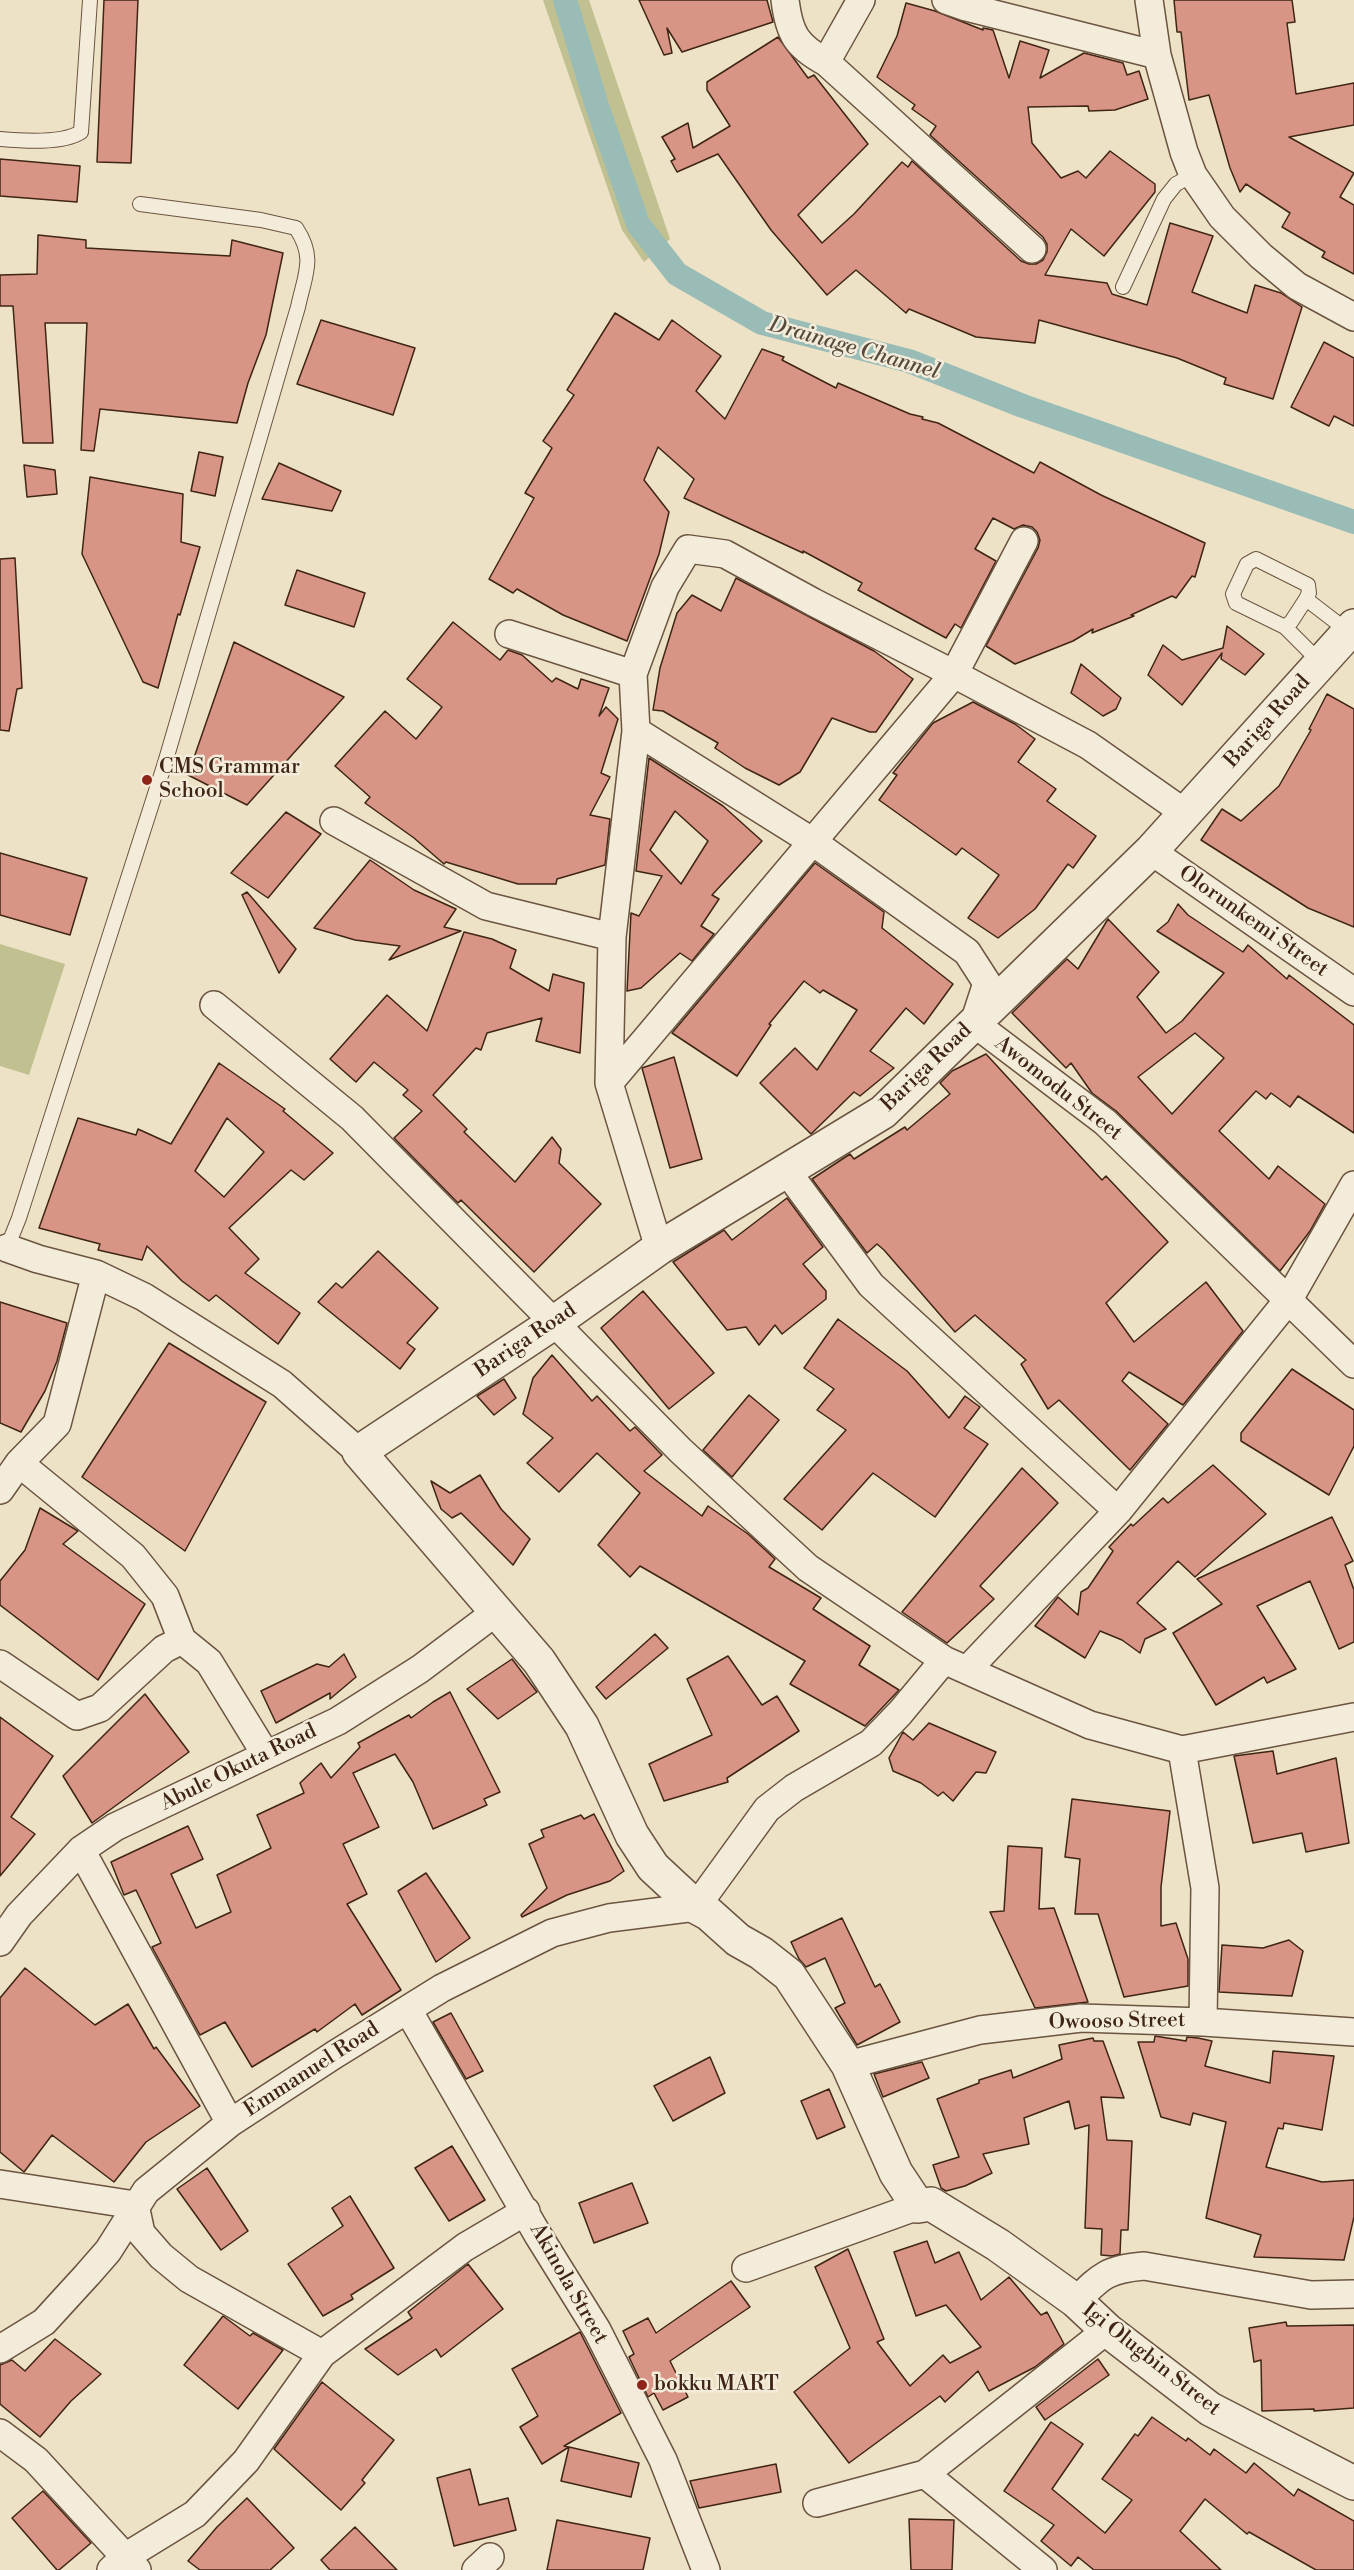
<!DOCTYPE html>
<style>
body{margin:0}
canvas{display:block;background:#eee2c6}
</style>
<canvas width="1354" height="2570"></canvas>
<script>
const ctx = document.querySelector('canvas').getContext('2d');
ctx.lineJoin = 'round';
function paint(path, color) { ctx.fillStyle = color; ctx.fill(path, 'evenodd'); }
function trace(path, color, width, dash) { ctx.strokeStyle = color; ctx.lineWidth = width; ctx.lineCap = dash ? 'butt' : 'round'; ctx.setLineDash(dash || []); ctx.stroke(path); }
function drawText(font, color, halo, rows, align = 'center') {
  ctx.font = font + ' "Libre Bodoni",serif'; ctx.lineWidth = 5; ctx.setLineDash([]); ctx.textBaseline = 'middle'; ctx.strokeStyle = halo; ctx.fillStyle = color; for (const [text, x, y, turn = 0] of rows) {
    ctx.save(); ctx.translate(x, y); ctx.rotate((+turn || 0) * Math.PI / 180); ctx.textAlign = isNaN(turn) ? turn : align; if (halo) ctx.strokeText(text, 0, 0); ctx.fillText(text, 0, 0); ctx.restore();
  }
}
paint(new Path2D(`
 M543 0H589L670 239 644 262 622 230Z
 M0 944 65 964 29 1075 0 1066Z`), '#c1c090');
trace(new Path2D(`
 M565 0 597 106 638 224 677 274 762 323 909 361 1023 406 1354 522`), '#99bdb6', 24);
const building = new Path2D(`
 M104 0H138L131 163 97 162Z
 M639 0H767L773 22 682 52 667 28 672 53 664 55Z
 M1174 0H1292L1295 22 1287 23 1296 94 1354 83V125L1289 137 1354 173 1340 197 1354 205V274L1322 257 1325 252 1282 227 1290 213 1246 184 1240 192 1230 168 1209 95 1189 100 1181 32H1177Z
 M906 3 935 11 983 30V28L993 30 1009 78 1020 41 1049 50 1040 78 1084 53 1123 63 1127 75 1139 71 1148 99 1115 110 1089 111 1088 106 1028 107 1032 143 1061 178 1078 171 1086 178 1110 151 1155 184V192L1104 256 1071 229 1045 275 1107 283 1112 294 1147 305 1170 223 1213 236 1192 292 1247 313 1255 285 1281 293 1302 307 1273 399 1224 384 1226 378 1177 358 1039 320 1035 343 976 337 909 309 906 313 856 270 827 295 771 230 718 154 677 172 671 161 675 159 662 137 688 123 693 148 730 126 707 90V82L778 37 808 78 814 75 868 144 798 215 822 243 854 214 902 162 908 167 912 161 1021 261 1029 264H1036L1043 260 1047 252V244L1043 237 930 135 936 126 912 109 915 105 877 77 897 36Z
 M0 159 80 166 77 202 0 196Z
 M38 235 86 240V248L230 256 232 240 283 253 266 335 248 383 237 423 100 409 94 451 81 450 87 323H45L53 443H23L13 306H0V275L37 274Z
 M615 313 659 340 672 320 721 356 696 391 725 419 762 349 784 357 782 360 836 388 838 383 910 414 923 417 922 419 938 423 1034 473 1040 462 1101 495 1205 543 1195 577 1192 576 1176 598 1172 596 1131 615 1134 616 1092 633 1093 629 1073 641 1015 664 986 646 1038 548 1040 540 1037 532 1032 527 1023 525 1014 529 993 518 975 549 996 561 961 628 955 624 946 638 858 590 862 583 803 551V553L684 498 694 479 658 447 644 480 669 512 659 554 627 641 563 615 517 589 513 593 489 579 534 498 525 493 552 448 543 441 574 395 567 390Z
 M321 320 415 348 393 415 297 384Z
 M1324 342 1354 358V426L1334 416 1329 426 1291 407Z
 M199 452 223 457 215 496 191 491Z
 M279 463 341 491 332 511 262 499Z
 M24 465 55 470 57 494 27 497Z
 M90 477 183 494 181 542 200 547 180 615 178 614 158 688 143 682 82 554Z
 M15 558 22 688 17 689 9 731 0 730V559Z
 M297 570 365 593 354 627 285 605Z
 M736 578 874 651 913 679 876 732H870L832 718 800 772 779 785 745 768 715 748 718 743 663 711 653 710 660 668 677 613 692 595 721 611Z
 M453 622 500 660 508 650 522 655 552 682 556 678 578 689 581 679 609 688 599 716 606 707 618 719 601 773 610 777 590 815 610 819 605 865 557 879 556 884H518L446 862 444 864 414 838 365 803 370 797 335 766 385 711 416 739 442 707 407 679Z
 M1227 626 1264 654 1245 675 1221 659 1222 653 1182 705 1148 675 1163 645 1182 660 1223 648Z
 M234 642 344 697 247 805 188 775Z
 M1081 664 1121 698 1116 709 1103 716 1071 693Z
 M1327 694 1354 709V927L1308 908 1201 840 1222 809 1241 821 1279 786 1311 730 1309 729Z
 M973 702 1015 724 1035 739 1018 762 1056 789 1047 801 1096 836 1073 868 1068 864 1035 909 998 938 968 918 999 875 962 848 956 855 879 800 897 775 893 773 933 723Z
 M649 758 723 806 762 841 712 895 719 899 701 926 714 934 692 961 680 953 641 988 627 991 631 913 639 916 662 876 636 871ZM675 811 708 841 681 884 650 850Z
 M286 812 321 834 268 898 231 873Z
 M0 853 87 878 70 935 0 915Z
 M370 860 414 890 456 909 444 927 461 931 389 960 400 946 355 940 314 928Z
 M815 863 884 912 882 928 953 984 924 1024 906 1008 870 1051 894 1068 860 1096 854 1092 811 1134 760 1083 795 1048 817 1070 857 1010 823 990 820 993 804 981 769 1024 771 1025 737 1076 672 1033Z
 M247 892 296 949 279 973 242 895Z
 M1178 904 1188 915 1243 952 1248 945 1287 979 1289 975 1354 1025V1133L1298 1096 1290 1107 1271 1093 1266 1099 1256 1091 1219 1131 1269 1179 1278 1166 1325 1204 1310 1231 1280 1271 1116 1111 1092 1093 1071 1063 1066 1068 1012 1013 1067 959 1078 969 1108 919 1159 972 1137 997 1166 1033 1182 1021 1224 973 1157 931 1168 922ZM1195 1033 1224 1058 1172 1114 1138 1077Z
 M464 932 492 939 516 950 510 968 549 991 553 974 584 983 580 1053 536 1041 542 1018 487 1033 481 1050 476 1048 433 1095 467 1129 464 1132 515 1182 552 1137 561 1149 559 1163 601 1204 534 1272 461 1200 458 1203 394 1138 422 1111 403 1095 408 1090 374 1062 356 1082 330 1059 387 995 427 1031Z
 M986 1054 1102 1180 1106 1176 1168 1242 1106 1303 1134 1342 1206 1282 1243 1331 1183 1405 1129 1372 1122 1381 1168 1424 1130 1470 1059 1400 1048 1409 1021 1364 1026 1360 975 1315 955 1332 884 1250 877 1244 867 1253 812 1179 850 1154 854 1159 905 1127 907 1130 950 1094 940 1083 952 1071Z
 M674 1057 702 1159 670 1168 642 1068Z
 M219 1063 285 1109 283 1111 333 1153 304 1180 291 1170 229 1228 259 1259 245 1273 300 1313 278 1344 216 1295 209 1301 182 1281 147 1246 142 1260 98 1250 100 1244 39 1228 78 1118 136 1135 138 1129 171 1144ZM227 1118 264 1152 224 1197 195 1171Z
 M787 1198 823 1247 803 1264 826 1291V1299L782 1334 775 1325 759 1345 746 1327 727 1330 673 1262 724 1230 732 1240Z
 M378 1251 438 1308 407 1343 415 1349 400 1369 318 1302 336 1283 342 1288Z
 M643 1291 714 1373 669 1409 601 1328Z
 M0 1302 67 1323 57 1361 45 1391 21 1432 0 1423Z
 M838 1319 907 1371 949 1418 965 1396 980 1407 964 1428 988 1444 935 1517 873 1473 822 1530 784 1499 846 1430 817 1410 834 1389 804 1368Z
 M169 1343 266 1402 185 1551 82 1477Z
 M552 1355 592 1401 597 1396 630 1431 635 1427 662 1455 644 1471 702 1516 708 1506 748 1534 775 1559 769 1567 821 1598 813 1609 870 1646 859 1665 899 1690 865 1726 790 1684 805 1661 640 1566 630 1577 598 1545 640 1493 597 1453 559 1492 527 1463 553 1438 523 1414 533 1378Z
 M1292 1369 1354 1410V1446L1329 1495 1241 1441V1433Z
 M504 1379 516 1398 494 1415 477 1396Z
 M749 1395 779 1420 732 1477 703 1450Z
 M1213 1465 1266 1514 1195 1577 1178 1561 1137 1603 1166 1629 1145 1639 1140 1653 1122 1640 1100 1631 1085 1658 1035 1626 1058 1597 1078 1615 1081 1592 1088 1588 1113 1551 1109 1547 1131 1524 1133 1526 1163 1498 1168 1503Z
 M1022 1468 1058 1503 980 1586 994 1599 947 1643 902 1612Z
 M480 1475 501 1509 530 1539 513 1565 461 1513 452 1518 441 1509 431 1481 450 1493Z
 M40 1508 78 1531 63 1544 145 1604 98 1680 0 1605V1581L25 1550Z
 M1332 1517 1353 1561 1345 1565 1354 1590V1642L1339 1649 1310 1581 1257 1606 1296 1669 1267 1683 1264 1677 1216 1705 1173 1633 1222 1604 1197 1579Z
 M655 1634 668 1648 606 1699 596 1687Z
 M344 1654 356 1677 330 1699V1693L276 1723 261 1691 317 1664 329 1667Z
 M728 1656 762 1705 777 1696 799 1731 727 1778 728 1782 664 1801 649 1764 712 1735 687 1679Z
 M512 1659 537 1692 498 1719 467 1689Z
 M450 1692 500 1792 484 1799 487 1805 433 1829 413 1782 395 1754 353 1773 379 1827 343 1844 367 1894 347 1904 401 1990 362 2015 355 2004 317 2032 315 2029 252 2067 225 2022 200 2035 152 1947 161 1943 136 1890 124 1895 111 1862 188 1826 203 1859 171 1874 196 1928 231 1912 217 1875 271 1848 257 1815 304 1793 300 1783 321 1763 331 1778 360 1747 358 1743 409 1715 411 1718 433 1702Z
 M145 1694 189 1752 92 1823 63 1776Z
 M0 1717 53 1756 11 1817 35 1834 0 1876Z
 M929 1723 996 1752 986 1773 976 1772 953 1801 943 1792 938 1796 921 1783 893 1771 889 1758 903 1732 913 1740Z
 M1273 1751 1277 1774 1336 1758 1349 1843 1306 1852 1302 1833 1253 1843 1234 1756Z
 M1072 1799 1170 1811 1161 1887V1926L1176 1923 1188 1959V1986L1124 1997 1098 1914H1075L1080 1859 1065 1857Z
 M594 1814 624 1871 610 1881 567 1895 522 1917 521 1915 547 1888 529 1844 544 1837 541 1830 581 1815 584 1819Z
 M1008 1846 1042 1848 1039 1909 1054 1908 1088 2002 1035 2008 990 1912 1004 1911Z
 M426 1873 470 1938 436 1962 398 1891Z
 M842 1918 875 1987 880 1984 900 2022 857 2045 835 2008 845 2003 825 1958 806 1967 799 1959 791 1942Z
 M1289 1940 1303 1951 1292 1996 1219 1992 1222 1945 1263 1948Z
 M25 1968 95 2025 128 2004 154 2049 156 2047 200 2106 146 2142 114 2182 52 2135 24 2172 0 2152V1998Z
 M451 2013 483 2071 466 2079 433 2022Z
 M1155 2036 1186 2041 1187 2037 1198 2038 1212 2041 1205 2066 1270 2083 1273 2051 1334 2056 1322 2130 1284 2123 1283 2129 1278 2128 1266 2167 1322 2182 1354 2180V2217L1344 2260 1254 2257 1261 2235 1206 2218 1226 2122 1193 2113 1190 2125 1161 2117 1138 2042H1154Z
 M1093 2038 1094 2041H1103L1124 2098 1101 2097 1107 2140 1132 2141 1128 2230H1121L1120 2254 1112 2256 1101 2255 1102 2229 1085 2228 1089 2125 1075 2129 1069 2101 1024 2118 1029 2144 983 2154 992 2173 965 2186 946 2191 941 2188 933 2165 959 2157 937 2099 979 2083V2080L1011 2070 1013 2078 1062 2059 1059 2045Z
 M710 2057 725 2093 673 2121 654 2086Z
 M922 2062 929 2078 883 2097 874 2074Z
 M829 2089 845 2127 817 2139 801 2101Z
 M452 2146 485 2200 449 2221 415 2168Z
 M207 2168 248 2231 221 2250 177 2189Z
 M632 2183 648 2223 594 2243 579 2203Z
 M350 2196 394 2268 351 2295 353 2299 323 2316 288 2264 343 2226 332 2208Z
 M927 2241 935 2263 959 2252 981 2300 1009 2277 1041 2315 1047 2312 1064 2344 1035 2367 989 2391 978 2371 945 2402 940 2396 849 2463 794 2392 850 2348 815 2267 848 2249 884 2339 877 2342 910 2386 943 2355 950 2363 981 2347 946 2305 916 2316 894 2252Z
 M468 2264 503 2309 441 2357 436 2349 398 2375 365 2349 412 2318 408 2312Z
 M731 2281 750 2307 670 2361 688 2397 663 2410 654 2393 648 2397 629 2357 634 2354 623 2331 648 2318 656 2333Z
 M223 2316 250 2336 253 2333 283 2350 238 2409 184 2365Z
 M1286 2322 1287 2326 1354 2325V2408L1314 2411V2409L1262 2411 1261 2360 1254 2362 1249 2328Z
 M580 2332 621 2413 564 2446 569 2447 542 2464 520 2427 538 2416 512 2369Z
 M55 2339 101 2374 71 2401 40 2437 0 2404V2365L12 2360 25 2371Z
 M1098 2359 1109 2375 1045 2420 1036 2407Z
 M322 2382 394 2440 362 2480 365 2483 341 2510 274 2449Z
 M1152 2417 1186 2441 1188 2438 1210 2455 1214 2449 1246 2473 1254 2463 1294 2496 1298 2489 1354 2521V2570H1316L1249 2532 1247 2534 1205 2499 1180 2531 1221 2570H1094L1078 2557 1071 2566 1041 2541 1054 2525 1004 2491 1051 2422 1083 2444 1052 2489 1105 2533 1132 2500 1102 2479 1135 2434 1138 2436Z
 M569 2447 639 2463 631 2497 561 2481Z
 M776 2464 781 2492 699 2508 690 2481Z
 M470 2469 479 2505 508 2498 516 2530 454 2546 437 2478Z
 M43 2491 91 2543 59 2570H57L12 2518Z
 M247 2498 294 2548 270 2570H200L188 2561 217 2527Z
 M909 2519 954 2520 952 2570H911Z
 M557 2520 650 2538 643 2570H547Z
 M355 2527 397 2570H330L321 2560Z`);
paint(building, '#d89485');
trace(building, '#3f2514', 1.5);
const service = new Path2D(`
 M0 139C22 141 62 144 81 132L90 0
 M1123 287 1164 199 1176 184 1193 175
 M1306 599 1291 622 1285 627 1236 603 1233 594 1247 564 1256 559 1308 585 1309 593 1306 599 1349 632
 M1285 627 1321 663
 M2 1246 7 1248 19 1218 165 763 298 307C305 274 316 258 296 228L261 220 140 204`);
const minor = new Path2D(`
 M785 0C789 33 796 46 826 62L1032 249
 M946 0 966 7 1157 55
 M1149 0 1157 55 1184 152 1193 175 1222 217 1261 256 1297 286 1354 317
 M826 62 861 0
 M509 634 633 674
 M636 731 813 842 967 952 987 983 974 1023 1105 1122 1354 1364
 M334 821 486 906 612 937
 M1151 851 1354 992
 M214 1005 352 1118 681 1451 808 1568 944 1660 1090 1725 1182 1750 1354 1717
 M609 1083 954 674 1024 541
 M786 1170 871 1285 1118 1511
 M7 1248 38 1259 96 1274 144 1297 282 1384 359 1452
 M659 1248 609 1083 612 937 636 731 633 674 665 587 688 549 725 554 813 602 954 674 1088 745 1185 813
 M19 1463 133 1556 165 1596 182 1640
 M0 1490 19 1463 57 1424 96 1274
 M0 1664 77 1716 100 1708 164 1649 182 1640 209 1662 266 1755
 M967 1670 1118 1511 1289 1299 1354 1185
 M1182 1750 1205 1888 1203 2022
 M81 1850 230 2123
 M0 1942 19 1915 81 1850 115 1827 338 1721 420 1669 496 1612
 M408 2010 538 2235 597 2330 663 2460 706 2570
 M848 2065 980 2030 1081 2018 1203 2022 1354 2032
 M0 2184 135 2205 141 2233 161 2256 189 2279 322 2354
 M746 2268 918 2206
 M1076 2301C1101 2276 1107 2269 1144 2266L1311 2295 1354 2294
 M0 2349 44 2322 87 2275 108 2251 146 2191 230 2123 334 2055 442 1988 552 1933 609 1918 696 1907 767 1809 794 1788 871 1743 900 1713 944 1660
 M0 2433 36 2460 137 2570
 M925 2474 1043 2570
 M817 2503 925 2474 1107 2330
 M111 2570 125 2557 195 2514 246 2461 322 2354 465 2247 526 2211
 M476 2570 490 2557`);
const tertiary = new Path2D(`
 M1354 626 1151 851 883 1112 659 1248 555 1322 359 1452 539 1661 582 1726 632 1835 653 1867 696 1907 709 1914 738 1940 761 1953 789 1975 848 2065 896 2173 918 2206 931 2204 998 2245 1076 2301 1107 2330 1210 2409 1354 2483`);
trace(service, '#6b5440', 16);
trace(minor, '#6b5440', 30);
trace(tertiary, '#6b5440', 36);
trace(service, '#f4ecda', 14);
trace(minor, '#f4ecda', 27);
trace(tertiary, '#f4ecda', 33);
for (const [x, y, r, color] of [
 [147,780,6,"#8f2418"],
 [642,2385,6,"#8f2418"]
]) { const dot = new Path2D(); dot.arc(x, y, r, 0, 2 * Math.PI); ctx.fillStyle = color; ctx.fill(dot); trace(dot, '#f4ecda', 2); }
drawText('21px', '#3f2514', '#f4ecda', [
 ["Bariga Road",1268,722,-48],
 ["Olorunkemi Street",1253,922,35],
 ["Bariga Road",927,1068,-44],
 ["Awomodu Street",1058,1089,38],
 ["Bariga Road",526,1341,-34],
 ["Abule Okuta Road",239,1768,-26],
 ["Owooso Street",1117,2022,-1],
 ["Emmanuel Road",312,2070,-33],
 ["Akinola Street",568,2284,60],
 ["Igi Olugbin Street",1151,2360,38]
]);
drawText('21px', '#3f2514', '#f4ecda', [
 ["CMS Grammar",159,768],
 ["School",159,792],
 ["bokku MART",654,2385]
], 'left');
drawText('italic 22px', '#564b3c', '#f4ecda', [
 ["Drainage Channel",854,349,16]
]);
</script>
